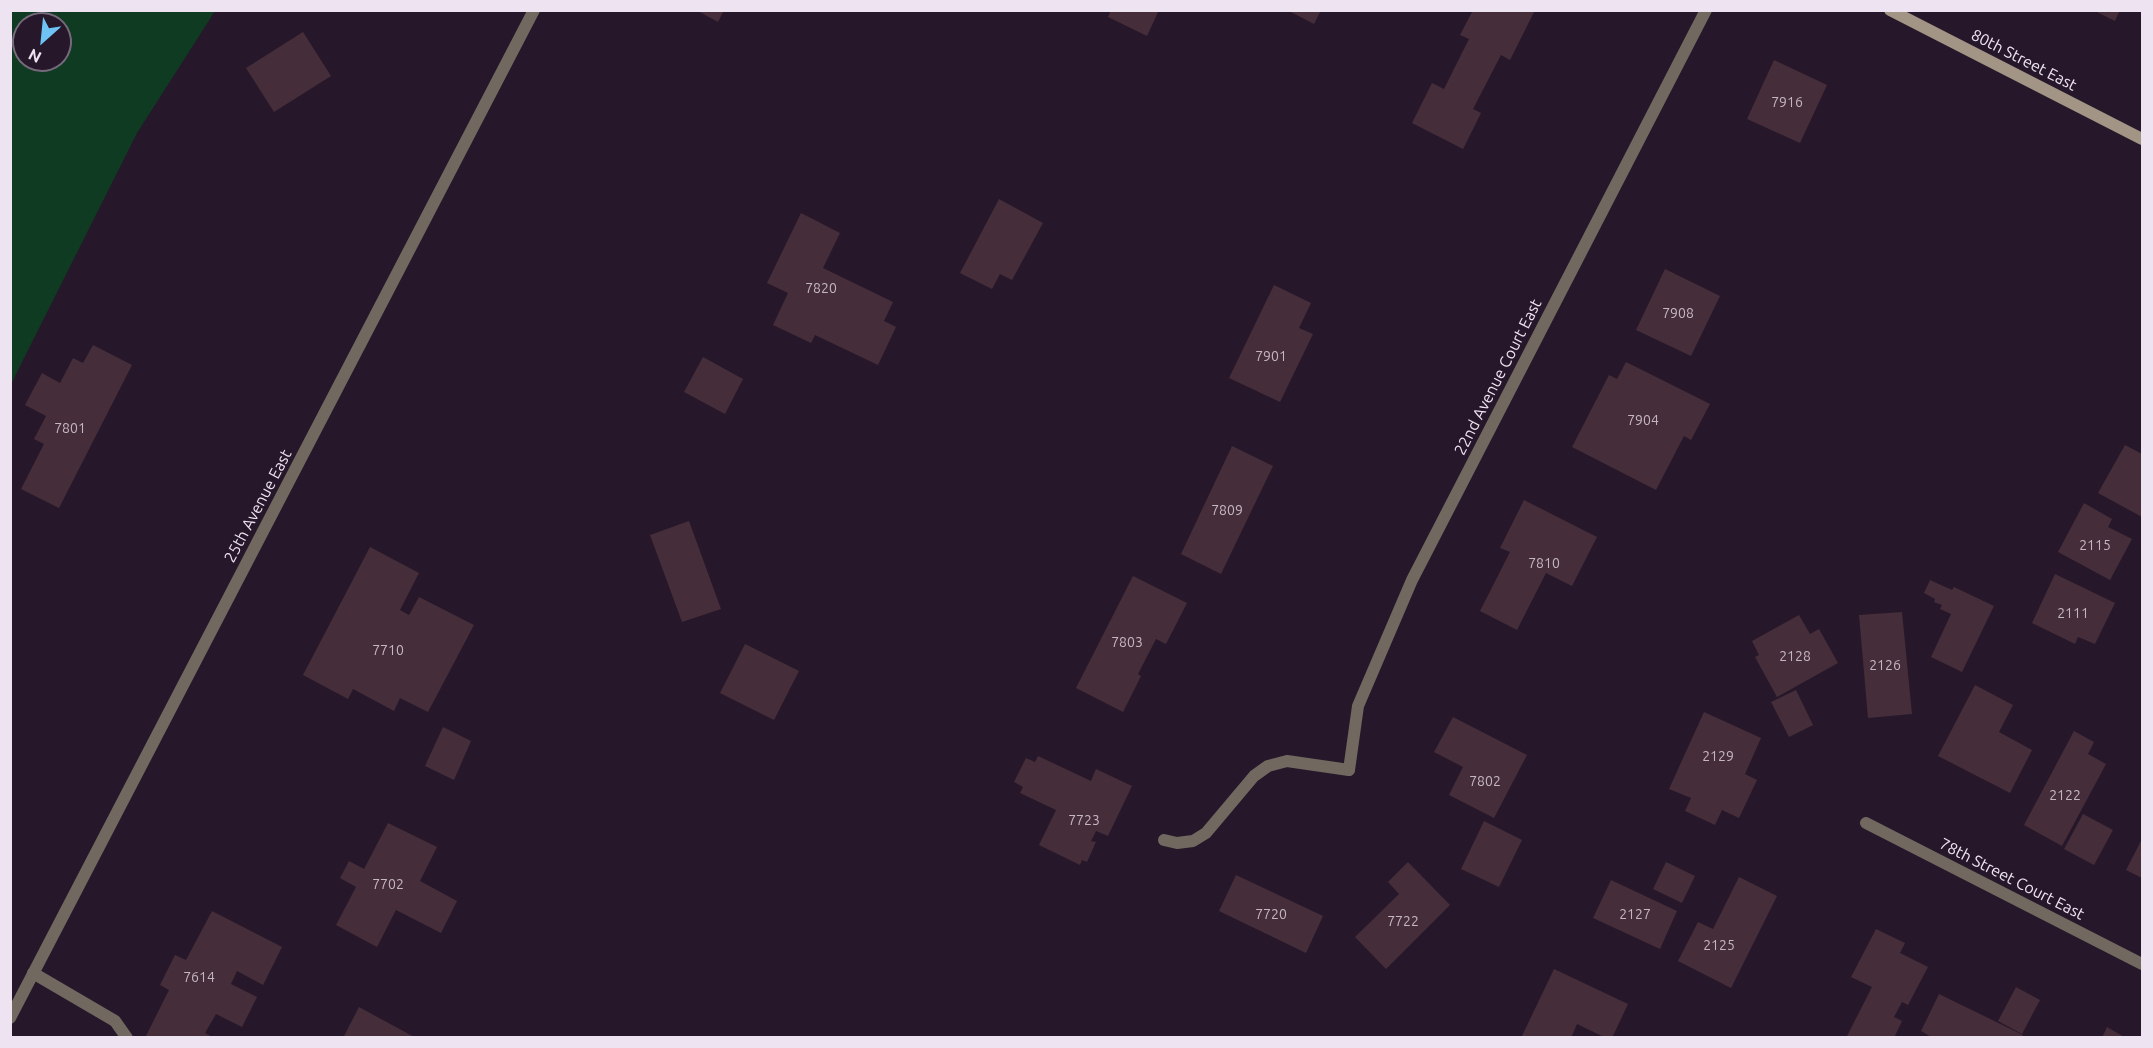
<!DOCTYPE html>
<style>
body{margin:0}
#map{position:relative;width:2153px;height:1048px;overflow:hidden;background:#26182a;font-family:Ubuntu,sans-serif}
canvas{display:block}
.frame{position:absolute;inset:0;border:12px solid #eee4f1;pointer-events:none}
.north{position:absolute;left:12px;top:12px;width:60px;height:60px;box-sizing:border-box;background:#26182a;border:2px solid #766a7a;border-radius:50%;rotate:207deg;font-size:16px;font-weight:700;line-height:24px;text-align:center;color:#eee4f1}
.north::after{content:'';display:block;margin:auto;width:21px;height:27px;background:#6fc2f4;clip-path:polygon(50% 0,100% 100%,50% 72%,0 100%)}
</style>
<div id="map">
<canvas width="2153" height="1048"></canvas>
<div class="frame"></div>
<div class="north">N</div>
</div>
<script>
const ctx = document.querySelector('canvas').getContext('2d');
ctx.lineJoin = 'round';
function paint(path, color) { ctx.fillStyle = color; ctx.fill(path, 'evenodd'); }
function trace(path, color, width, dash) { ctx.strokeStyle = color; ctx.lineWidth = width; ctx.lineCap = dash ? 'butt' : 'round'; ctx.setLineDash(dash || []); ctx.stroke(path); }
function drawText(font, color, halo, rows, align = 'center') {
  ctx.font = font + ' Ubuntu,sans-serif'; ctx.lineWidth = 6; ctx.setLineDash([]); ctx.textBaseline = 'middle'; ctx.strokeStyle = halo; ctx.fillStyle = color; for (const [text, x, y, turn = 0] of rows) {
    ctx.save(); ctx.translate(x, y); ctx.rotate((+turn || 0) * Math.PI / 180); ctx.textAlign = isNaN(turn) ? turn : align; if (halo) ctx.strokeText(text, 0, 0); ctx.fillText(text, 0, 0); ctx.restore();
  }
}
paint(new Path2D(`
 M11 10 215 11 137 133 11 384ZM24 24H60V60H24Z`), '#0f3b23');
paint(new Path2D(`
 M696 10H724L718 22Z
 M1111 10H1159L1147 36 1108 17Z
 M1287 10H1321L1314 24Z
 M1473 10H1535L1510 60 1501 55 1473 109 1481 113 1463 149 1412 123 1432 83 1444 89 1469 39 1460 35Z
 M2093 10H2120L2115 21Z
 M303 32 331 76 274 112 246 68Z
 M1774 60 1827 85 1800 143 1747 119Z
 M999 199 1043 223 1012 280 1000 274 992 289 960 273Z
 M801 213 840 233 823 268 893 302 884 321 896 327 878 365 815 335 811 343 773 325 788 293 767 283Z
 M1665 269 1720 296 1691 356 1636 330Z
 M1274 285 1311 303 1299 328 1313 334 1280 402 1229 378Z
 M93 345 132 365 59 508 21 489 44 444 34 439 46 416 25 405 42 373 60 383 73 358 83 363Z
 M703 357 743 379 725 414 684 392Z
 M1626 362 1710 404 1691 440 1684 436 1656 490 1572 447 1609 375 1617 379Z
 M2125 445 2142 454V517L2098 493Z
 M1232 446 1273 466 1221 574 1181 554Z
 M1524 500 1597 537 1572 586 1546 573 1517 630 1480 611 1510 552 1500 548Z
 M2084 503 2112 519 2108 527 2132 539 2110 580 2058 552Z
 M689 521 721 609 682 622 650 535Z
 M370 547 419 573 400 610 409 615 419 597 474 625 428 712 400 698 394 711 353 689 348 699 303 675Z
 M2055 574 2115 603 2095 644 2078 637 2075 644 2032 623Z
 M1133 576 1187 603 1166 644 1156 639 1138 674 1141 676 1123 712 1076 688Z
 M1930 580 1952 590 1954 587 1994 606 1962 672 1931 657 1951 614 1940 609 1942 605 1934 602 1935 599 1924 593Z
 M1902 612 1912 714 1868 718 1859 615Z
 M1799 615 1810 634 1819 629 1838 663 1777 697 1755 657 1759 655 1752 641Z
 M745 644 799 671 774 720 720 693Z
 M1975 685 2013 705 1999 732 2032 750 2010 793 1938 756Z
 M1796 690 1813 725 1789 737 1771 702Z
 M1704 712 1761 738 1745 774 1757 780 1739 818 1722 810 1715 825 1685 811 1691 798 1669 789Z
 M1453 717 1527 755 1494 818 1449 795 1463 767 1434 752Z
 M443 727 471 741 454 780 425 766Z
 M2074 731 2094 742 2088 754 2106 764 2062 846 2024 825Z
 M1038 756 1091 781 1096 769 1132 786 1108 836 1096 831 1091 841 1096 842 1087 862 1082 860 1080 865 1039 845 1056 810 1020 793 1023 787 1014 782 1026 758 1035 762Z
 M2083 814 2113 830 2094 865 2064 849Z
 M1484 821 1522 840 1499 887 1461 869Z
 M388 823 437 847 420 881 457 901 441 933 396 910 377 947 336 925 356 887 340 878 349 861 364 869Z
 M2142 839V878L2126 870Z
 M1408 862 1450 905 1386 969 1355 937 1399 894 1388 882Z
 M1666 862 1695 876 1682 903 1653 889Z
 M1236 875 1323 916 1306 953 1219 911Z
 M1739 877 1777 896 1731 988 1678 961 1698 922 1713 929Z
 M1611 880 1677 911 1660 949 1593 918Z
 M212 911 282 947 263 985 237 971 231 984 257 997 242 1027 216 1014 205 1033 214 1038H145L169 990 160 985 175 955 186 960Z
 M1876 929 1905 943 1900 953 1928 967 1908 1005 1902 1002 1894 1017 1902 1021 1894 1038H1846L1872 987 1851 977Z
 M1554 969 1628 1004 1612 1038H1606L1577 1024 1571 1038 1522 1036Z
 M2016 987 2040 1000 2022 1034 1998 1021Z
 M1939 994 2023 1035 2022 1038H1933L1921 1031Z
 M359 1007 416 1038H343Z
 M2107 1027 2126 1038H2102Z`), '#452d39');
trace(new Path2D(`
 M1164 840 1177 843 1193 841 1206 833 1254 776 1268 766 1287 761 1349 770
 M33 973 115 1021 127 1038`), '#716960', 12);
trace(new Path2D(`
 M1349 770 1358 706 1412 580 1706 10
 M1866 823 2142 964
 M10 1018 534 10`), '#716960', 12);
trace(new Path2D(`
 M1890 10 2142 139`), '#a29585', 12);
drawText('14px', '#c4b6c3', null, [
 ["7916",1787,102],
 ["7820",821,288],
 ["7908",1678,313],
 ["7901",1271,356],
 ["7904",1643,420],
 ["7801",70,428],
 ["7809",1227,510],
 ["2115",2095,545],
 ["7810",1544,563],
 ["2111",2073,613],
 ["7803",1127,642],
 ["7710",388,650],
 ["2128",1795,656],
 ["2126",1885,665],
 ["2129",1718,756],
 ["7802",1485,781],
 ["2122",2065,795],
 ["7723",1084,820],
 ["7702",388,884],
 ["7720",1271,914],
 ["2127",1635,914],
 ["7722",1403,921],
 ["2125",1719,945],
 ["7614",199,977]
]);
drawText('16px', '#eee4f1', '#26182a', [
 ["80th Street East",2024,60,27],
 ["22nd Avenue Court East",1498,377,-63],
 ["25th Avenue East",258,506,-62],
 ["78th Street Court East",2012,879,27]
]);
</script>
